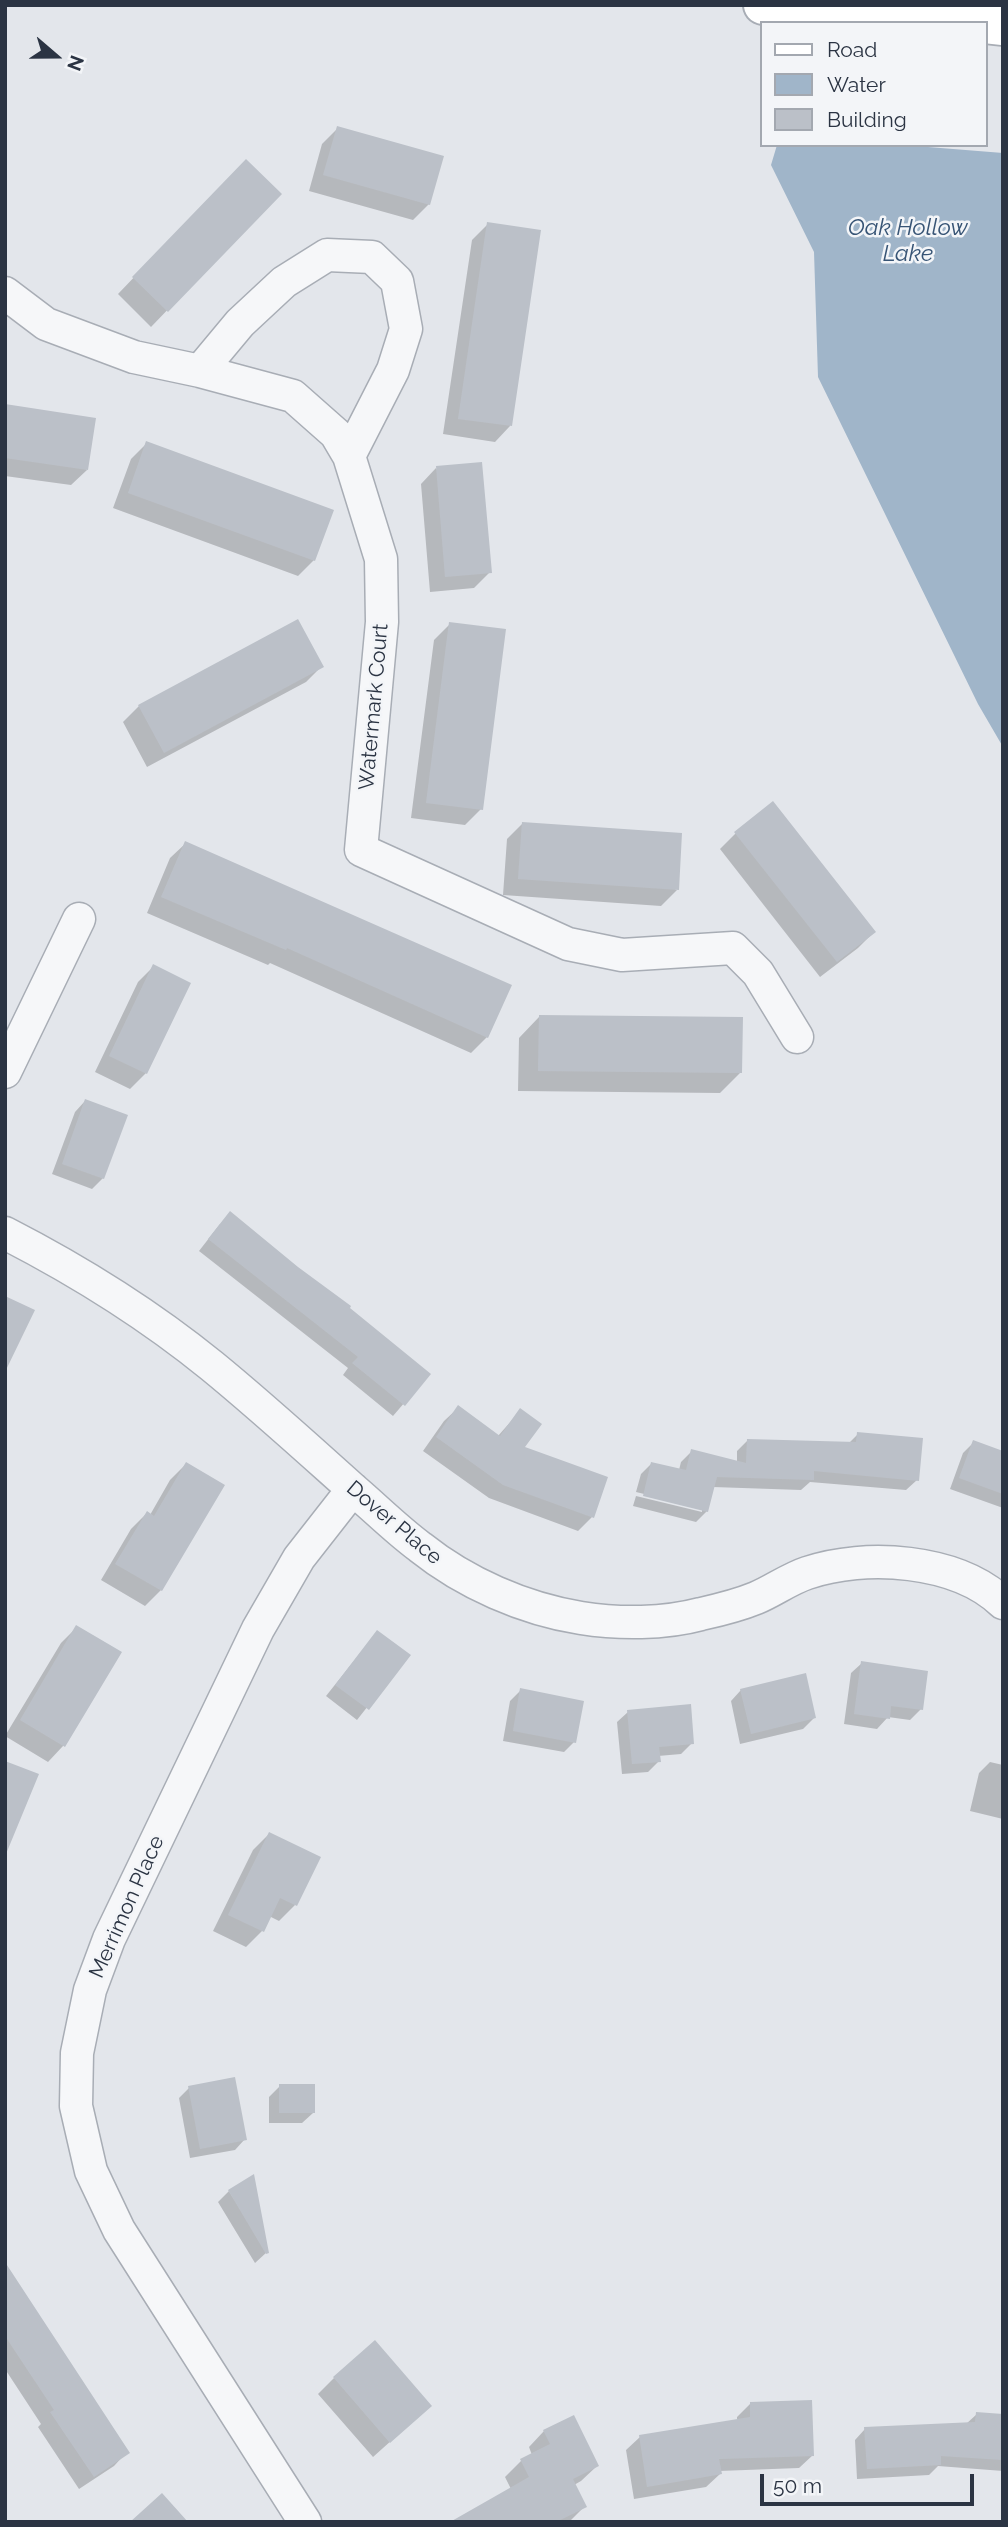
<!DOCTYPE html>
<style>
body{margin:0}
#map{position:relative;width:1008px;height:2527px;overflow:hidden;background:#e3e6eb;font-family:Raleway,sans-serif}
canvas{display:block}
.frame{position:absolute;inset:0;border:7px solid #2b3443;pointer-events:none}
.legend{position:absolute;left:760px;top:21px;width:228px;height:126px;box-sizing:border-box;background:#f3f5f8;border:2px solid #a3a8b0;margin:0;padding:9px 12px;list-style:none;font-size:21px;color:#2b3443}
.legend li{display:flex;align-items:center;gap:14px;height:35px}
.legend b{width:35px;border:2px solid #a3a8b0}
.north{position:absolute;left:21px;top:21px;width:70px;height:70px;-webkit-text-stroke:5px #f3f5f8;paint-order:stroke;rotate:110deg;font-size:19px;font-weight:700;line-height:28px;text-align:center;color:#2b3443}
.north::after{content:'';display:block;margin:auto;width:24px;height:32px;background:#2b3443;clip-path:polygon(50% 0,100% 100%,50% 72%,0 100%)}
.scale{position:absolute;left:760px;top:2474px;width:214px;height:32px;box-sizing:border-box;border:4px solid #2b3443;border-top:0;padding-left:9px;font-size:21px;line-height:24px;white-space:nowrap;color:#2b3443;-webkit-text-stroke:5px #f3f5f8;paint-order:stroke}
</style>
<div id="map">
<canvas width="1008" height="2527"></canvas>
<div class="frame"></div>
<ul class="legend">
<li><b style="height:9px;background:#fff"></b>Road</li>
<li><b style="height:19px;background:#a0b5c9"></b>Water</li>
<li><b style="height:19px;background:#bbc0c8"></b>Building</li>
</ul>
<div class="north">N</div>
<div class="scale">50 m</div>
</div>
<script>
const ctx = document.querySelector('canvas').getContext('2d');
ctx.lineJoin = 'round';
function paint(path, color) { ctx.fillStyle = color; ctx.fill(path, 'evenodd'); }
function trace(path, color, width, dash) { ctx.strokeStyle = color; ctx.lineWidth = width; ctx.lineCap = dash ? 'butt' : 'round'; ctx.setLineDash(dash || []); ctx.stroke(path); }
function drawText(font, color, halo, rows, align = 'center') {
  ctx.font = font + ' Raleway,sans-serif'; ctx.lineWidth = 5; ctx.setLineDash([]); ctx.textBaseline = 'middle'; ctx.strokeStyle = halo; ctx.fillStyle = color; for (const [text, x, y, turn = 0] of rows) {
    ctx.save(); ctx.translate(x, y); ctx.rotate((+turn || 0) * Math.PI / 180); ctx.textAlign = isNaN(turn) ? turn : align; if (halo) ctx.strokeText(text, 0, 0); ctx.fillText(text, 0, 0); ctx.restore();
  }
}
paint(new Path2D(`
 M777 145H903L1003 153V747L978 704 818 377 814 252 771 165Z`), '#a0b5c9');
paint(new Path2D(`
 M338 128 429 204 413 220 309 191 322 144Z
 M230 177 279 194 151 327 118 294Z
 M488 224 510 426 495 442 443 434 472 240Z
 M5 406 87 470 71 485 5 476Z
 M147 443 314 560 298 576 113 508 131 459Z
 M436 468 490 572 474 588 430 592 421 484Z
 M450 624 481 809 465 825 411 818 434 640Z
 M321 667 306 682 147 767 123 722 139 706Z
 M523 823 677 890 661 906 503 895 507 839Z
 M736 833 874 932 858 948 820 977 720 849Z
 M186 843 487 1037 471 1053 270 963 268 965 147 913 170 858Z
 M154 966 146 1073 130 1089 95 1072 138 982Z
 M539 1017 741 1072 720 1093 518 1091 519 1038Z
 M85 1101 103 1178 92 1189 52 1174 75 1112Z
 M220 1224 429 1374 393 1416 343 1375 348 1368 199 1251Z
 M458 1408 498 1436 520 1411 523 1448 592 1517 578 1531 489 1498 423 1451 444 1421Z
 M858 1434 917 1480 906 1490 810 1482 801 1490 713 1487 707 1511 696 1522 633 1506 636 1496 702 1512V1508L636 1492 641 1474 651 1464 679 1470 681 1462 692 1451 737 1462V1451L748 1440 848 1444Z
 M974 1442 1003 1453V1508L950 1489 963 1453Z
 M186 1464 161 1590 145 1606 101 1580 131 1529 147 1513 150 1515 170 1480Z
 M77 1627 63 1746 48 1762 5 1736 61 1643Z
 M377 1632 408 1655 357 1720 326 1696Z
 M862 1663 921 1709 910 1720 888 1717 877 1729 844 1724 851 1673Z
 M521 1690 574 1742 564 1752 503 1741 510 1701Z
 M741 1690 814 1718 803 1729 740 1744 731 1701Z
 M628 1712 692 1743 681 1754 658 1756 659 1761 648 1772 622 1774 617 1722Z
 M990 1762 1003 1765V1819L970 1811 979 1773Z
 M269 1834 295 1905 279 1921 269 1916 262 1931 246 1947 213 1931 253 1850Z
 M280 2086 313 2113 302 2123H269V2097Z
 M189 2088 245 2139 235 2150 190 2158 179 2098Z
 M229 2191 267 2252 255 2263 218 2202Z
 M5 2284 127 2452 114 2466 79 2489 38 2427 41 2424 5 2369Z
 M334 2378 430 2406 373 2457 318 2394Z
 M750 2404 813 2455 799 2468 719 2471 720 2474 706 2487 634 2499 626 2450 640 2437 737 2421V2417Z
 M977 2414 1003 2416V2471L938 2466 929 2475 857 2479 855 2440 865 2429 966 2424Z
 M544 2431 597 2466 581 2481 574 2485 584 2507 569 2522H453L511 2489 505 2477 521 2461 532 2455 529 2447Z`), '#0003');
paint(new Path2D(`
 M337 126 444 156 430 205 323 175Z
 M246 159 282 194 168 312 132 277Z
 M487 222 541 230 512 426 458 419Z
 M5 404 96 418 88 470 5 458Z
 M146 441 334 510 315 561 128 493Z
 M482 462 492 573 445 577 436 466Z
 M298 619 324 667 164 753 138 705Z
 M449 622 506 629 483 810 426 803Z
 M773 801 876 932 837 962 734 832Z
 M522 822 682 833 679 890 518 879Z
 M185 841 512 985 488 1038 287 948 286 950 161 897Z
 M153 964 191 983 147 1074 109 1056Z
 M539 1015 743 1017 742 1073 538 1071Z
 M85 1099 128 1115 104 1179 62 1164Z
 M230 1211 298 1267 351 1306 350 1308 431 1374 405 1406 352 1363 358 1357 208 1239Z
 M5 1296 35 1310 5 1372Z
 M458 1405 500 1436 520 1408 542 1424 525 1447 608 1477 594 1518 503 1485 436 1437Z
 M857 1432 923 1438 919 1481 814 1471V1480L717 1477 708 1512 643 1496 651 1462 686 1470 691 1449 746 1463 747 1439 856 1442Z
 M973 1440 1003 1451V1494L959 1478Z
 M186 1462 225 1485 162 1591 115 1564 147 1511 154 1516Z
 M76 1625 122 1652 65 1747 20 1720Z
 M377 1630 411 1655 369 1710 335 1685Z
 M861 1661 928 1671 923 1710 891 1706 890 1719 854 1714Z
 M806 1673 816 1718 751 1734 740 1689Z
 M520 1688 584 1701 576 1743 513 1731Z
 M691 1704 694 1744 659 1747 661 1762 632 1764 627 1710Z
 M5 1761 39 1774 6 1854H5Z
 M269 1832 321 1857 297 1906 280 1898 264 1932 228 1915Z
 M235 2077 247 2140 200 2149 188 2086Z
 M279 2084H315V2113H279Z
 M254 2174 269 2253 266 2254 228 2190Z
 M5 2262 130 2453 94 2477 50 2412 54 2410 5 2336Z
 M375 2340 432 2406 390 2443 333 2377Z
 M812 2400 814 2456 719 2459 722 2474 647 2487 639 2435 750 2417V2402Z
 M976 2412 1003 2414V2460L941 2456V2465L867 2469 864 2427 975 2422Z
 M574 2415 599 2466 573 2479 587 2507 556 2522H450L529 2477 520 2459 550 2444 543 2430Z
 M162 2493 188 2522H130Z`), '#bbc0c8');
const street = new Path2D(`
 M5 293 46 324 134 357 200 371 293 396 336 434 349 456 381 559 382 622 361 850 568 944 622 955 733 948 758 973 797 1037
 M200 371 240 323 284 282 327 255 372 257 397 281 406 329 393 370 349 456
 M5 1072 79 919
 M5 1233C79 1271 148 1314 212 1366 261 1406 308 1449 355 1491 376 1509 397 1530 420 1547 465 1583 524 1609 581 1618 619 1624 664 1624 701 1614 719 1610 739 1605 756 1598 773 1591 789 1579 807 1573 865 1553 957 1559 1003 1603
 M305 2522 119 2230 91 2171 76 2106 77 2053 90 1990 109 1939 258 1629 299 1558 353 1489`);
const secondary = new Path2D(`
 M763 5 967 23
 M985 24 1003 26`);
trace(street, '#a8adb5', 35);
trace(secondary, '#a8adb5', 42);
trace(street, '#f6f7f9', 32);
trace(secondary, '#fff', 38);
drawText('21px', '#2b3443', '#f3f5f8', [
 ["Watermark Court",374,707,-85],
 ["Dover Place",394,1523,40],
 ["Merrimon Place",127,1907,-66]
]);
drawText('italic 23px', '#375475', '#f3f5f8', [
 ["Oak Hollow",908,228],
 ["Lake",908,254]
]);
</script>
